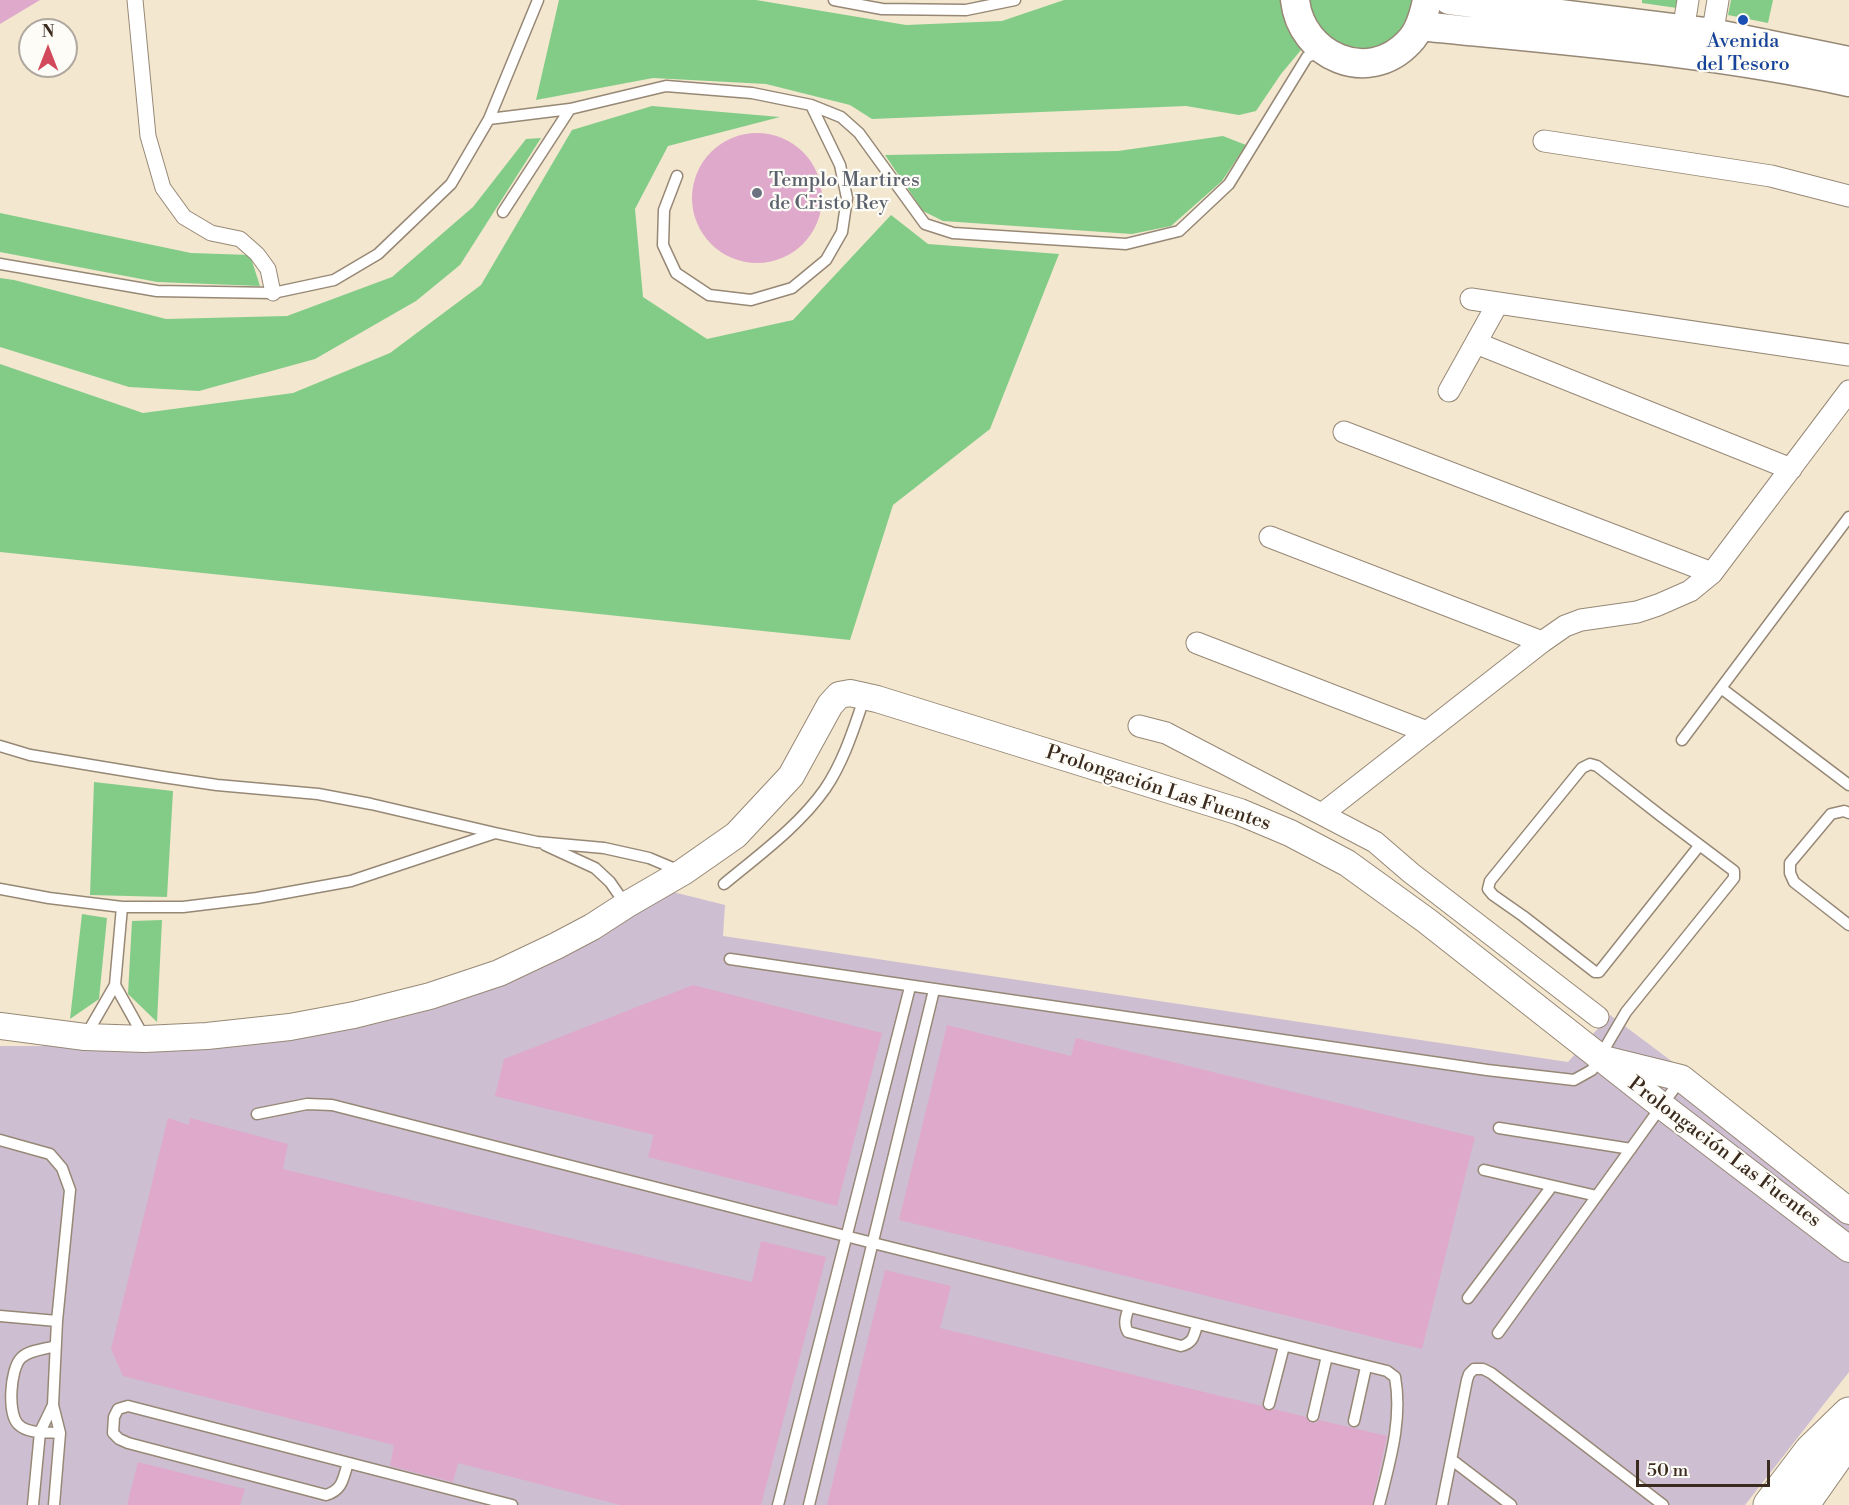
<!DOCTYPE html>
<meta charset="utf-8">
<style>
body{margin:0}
#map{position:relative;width:1849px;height:1505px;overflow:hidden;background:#f3e7cf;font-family:"Libre Bodoni",serif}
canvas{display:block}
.north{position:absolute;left:18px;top:18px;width:60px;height:60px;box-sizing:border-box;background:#fdfcf7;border:2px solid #afa8a0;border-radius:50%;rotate:0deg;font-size:16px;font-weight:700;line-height:24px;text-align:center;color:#3b2a1e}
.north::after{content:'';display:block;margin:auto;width:21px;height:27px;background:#d1495b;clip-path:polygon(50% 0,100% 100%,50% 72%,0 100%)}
.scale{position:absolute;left:1636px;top:1460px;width:134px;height:27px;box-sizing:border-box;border:3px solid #3b2a1e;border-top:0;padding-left:8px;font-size:18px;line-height:21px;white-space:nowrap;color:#3b2a1e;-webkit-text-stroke:4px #fdfcf7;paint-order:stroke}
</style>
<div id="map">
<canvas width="1849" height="1505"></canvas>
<div class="north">N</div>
<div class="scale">50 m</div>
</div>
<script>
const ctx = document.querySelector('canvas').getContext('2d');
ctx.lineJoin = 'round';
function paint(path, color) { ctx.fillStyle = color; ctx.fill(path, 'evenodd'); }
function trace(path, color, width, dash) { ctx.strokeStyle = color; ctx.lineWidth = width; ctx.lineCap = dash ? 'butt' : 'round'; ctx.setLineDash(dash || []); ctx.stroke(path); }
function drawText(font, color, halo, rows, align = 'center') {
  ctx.font = font + ' "Libre Bodoni",serif'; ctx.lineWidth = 4.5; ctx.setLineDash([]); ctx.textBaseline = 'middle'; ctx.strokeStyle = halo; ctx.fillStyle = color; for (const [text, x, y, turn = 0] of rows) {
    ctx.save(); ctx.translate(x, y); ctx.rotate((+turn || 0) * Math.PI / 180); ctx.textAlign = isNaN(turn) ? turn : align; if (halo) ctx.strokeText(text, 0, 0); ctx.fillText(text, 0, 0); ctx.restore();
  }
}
paint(new Path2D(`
 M669 891 725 905 723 936 1568 1062 1610 1015 1849 1194V1372L1745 1505H0V1046H108L314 1034Z`), '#cebed2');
paint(new Path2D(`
 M559 0H756L906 25 1002 21 1064 0H1284V14L1301 50 1281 74 1256 111 1239 115 1186 106 872 119 850 105 766 84 653 78 536 100Z
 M1306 0H1415L1409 26 1384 50 1348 53 1317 33Z
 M1642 0H1679L1677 8 1642 3Z
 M1731 0H1773L1768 23 1728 15Z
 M652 106 780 117 668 146 635 209 643 297 707 339 793 320 891 215 928 244 1059 254 990 429 893 505 850 640 0 552V364L143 413 293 393 390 353 481 285 572 130Z
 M1223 136 1246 145 1222 181 1171 226 1132 234 943 221 923 211 885 155 1118 151Z
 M541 138 460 265 416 301 315 359 199 391 129 387 0 347V278L14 280 166 319 287 316 392 277 473 207 526 139Z
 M0 213 191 253 250 255 260 286 157 282 0 252Z
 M94 782 173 791 167 897 90 895Z
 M82 914 107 918 99 999 70 1019Z
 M162 920 157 1022 128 994 132 921Z`), '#83cc88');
paint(new Path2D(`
 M0 0H40L0 24Z
 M692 198a65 65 0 1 1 130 0a65 65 0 1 1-130 0Z
 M693 985 882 1033 837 1206 648 1157 654 1135 495 1096 504 1059Z
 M947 1025 1071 1056 1076 1038 1475 1137 1422 1349 899 1220Z
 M168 1118 189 1125 190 1118 288 1144 283 1169 752 1282 761 1241 826 1257 761 1505H620L458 1463 453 1482 390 1466 394 1445 123 1376 111 1349Z
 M885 1270 951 1286 940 1328 1262 1406 1268 1411 1274 1409 1306 1417 1311 1423H1316L1319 1420 1387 1436 1372 1505H827Z
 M138 1462 245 1489 240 1505H127Z`), '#dfa9cb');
const service = new Path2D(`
 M834 0 882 9 966 10 1015 0
 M489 119 570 109
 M677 176 664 210 663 245 676 273 709 295 751 300 792 288 826 260 842 232 847 198 840 165 811 105
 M503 212 570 109 666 86 752 93 811 105 841 117 859 133 925 224 953 233 1126 244 1179 231 1229 184 1307 57 1322 51
 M0 264 157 291 273 293 334 280 378 254 451 184 489 119 538 0
 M1721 688 1849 785
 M1682 740 1849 517
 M0 746 30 755 163 777 217 785 318 794 371 804 495 833 537 842 604 848 649 858 680 871
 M1849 813 1844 811 1831 814 1790 863V873L1794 882 1849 925
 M545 845 595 868 610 882 626 905
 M724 884C759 855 799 826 825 789 844 761 854 728 865 696
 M0 889 49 898 122 907H183L257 898 351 881 495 833
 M122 907 115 985 145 1039
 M730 959 1487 1070 1574 1080 1592 1070 1626 1012 1734 878V871L1661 816 1597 766 1590 764 1582 768 1490 881 1488 889 1493 895 1523 916 1595 972H1599L1699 846
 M85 1037 115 985
 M257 1114 307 1104 332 1105 873 1243 1387 1371 1395 1377C1403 1420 1389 1464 1379 1505
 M1499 1128 1631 1149
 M0 1140 50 1154 62 1168 70 1190 57 1321 53 1405 60 1433 54 1505
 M1484 1170 1597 1196
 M1468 1298 1552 1186
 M1129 1307C1126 1316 1123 1324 1128 1332L1181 1346C1193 1343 1194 1336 1197 1325
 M0 1316 57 1321
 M1498 1333 1681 1079
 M56 1346C45 1349 29 1350 21 1358 10 1369 7 1415 19 1425 28 1434 48 1432 60 1433
 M1269 1404 1284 1346
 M1313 1416 1327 1356
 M1354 1421 1366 1367
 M1452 1460 1511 1505
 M348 1463C343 1478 343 1490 326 1495L128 1443 119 1439 113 1433 114 1417 118 1409 128 1406 512 1505
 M33 1505 40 1432 53 1405
 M778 1505 910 987
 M809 1505 934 990
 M1442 1505 1467 1380 1469 1374 1474 1369H1483L1491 1373 1663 1505`);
const pedestrian = new Path2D(`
 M135 0 148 136 163 188 184 217 211 233 240 239 257 254 268 269 273 293`);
const minor = new Path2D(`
 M1681 44 1688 0
 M1710 48 1718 0
 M1544 141 1771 176 1849 196
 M1471 299 1849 355
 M1476 343 1791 469
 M1449 391 1498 303
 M1344 432 1712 573
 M1270 537 1542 642
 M1197 643 1427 732
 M1139 726 1166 733 1375 842 1411 873 1598 1017
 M1322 814 1542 642 1565 626 1581 620 1637 612 1658 605 1690 591 1712 573 1849 391`);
const tertiary = new Path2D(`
 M0 1026 85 1037 145 1039 207 1036 290 1027 354 1015 430 996 499 973 556 946 592 927 626 905 683 872 736 835 791 776 830 705 839 695 850 693 877 699 1240 812 1290 833 1347 863 1427 921 1662 1106 1849 1249
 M1608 1060 1681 1078 1849 1211`);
const secondary = new Path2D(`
 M1295 0C1301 56 1368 86 1409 42 1420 31 1424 15 1427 0
 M1449 0 1712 33 1849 61
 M1420 26C1563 41 1708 51 1849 82`);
const primary = new Path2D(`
 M1770 1505 1811 1451 1849 1414
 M1802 1505 1849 1438`);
trace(service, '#978876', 13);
trace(pedestrian, '#978876', 17);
trace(minor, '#978876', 23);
trace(tertiary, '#978876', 28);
trace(secondary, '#978876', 31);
trace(primary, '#978876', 35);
trace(service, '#fff', 10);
trace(pedestrian, '#fff', 15);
trace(minor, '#fff', 21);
trace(tertiary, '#fff', 26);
trace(secondary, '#fff', 28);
trace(primary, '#fff', 33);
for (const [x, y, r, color] of [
 [1743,20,6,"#1a4fb4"],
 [757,193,6,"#6b7280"]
]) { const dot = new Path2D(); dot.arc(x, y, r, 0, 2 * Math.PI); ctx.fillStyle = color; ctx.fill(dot); trace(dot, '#fdfcf7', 2); }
drawText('20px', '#164399', '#fdfcf7', [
 ["Avenida",1743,42],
 ["del Tesoro",1743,65]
]);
drawText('20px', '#5b616d', '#fdfcf7', [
 ["Templo Martires",769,181],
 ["de Cristo Rey",769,204]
], 'left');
drawText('20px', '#3b2a1e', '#fdfcf7', [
 ["Prolongación Las Fuentes",1158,789,18],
 ["Prolongación Las Fuentes",1724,1153,37]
]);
</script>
